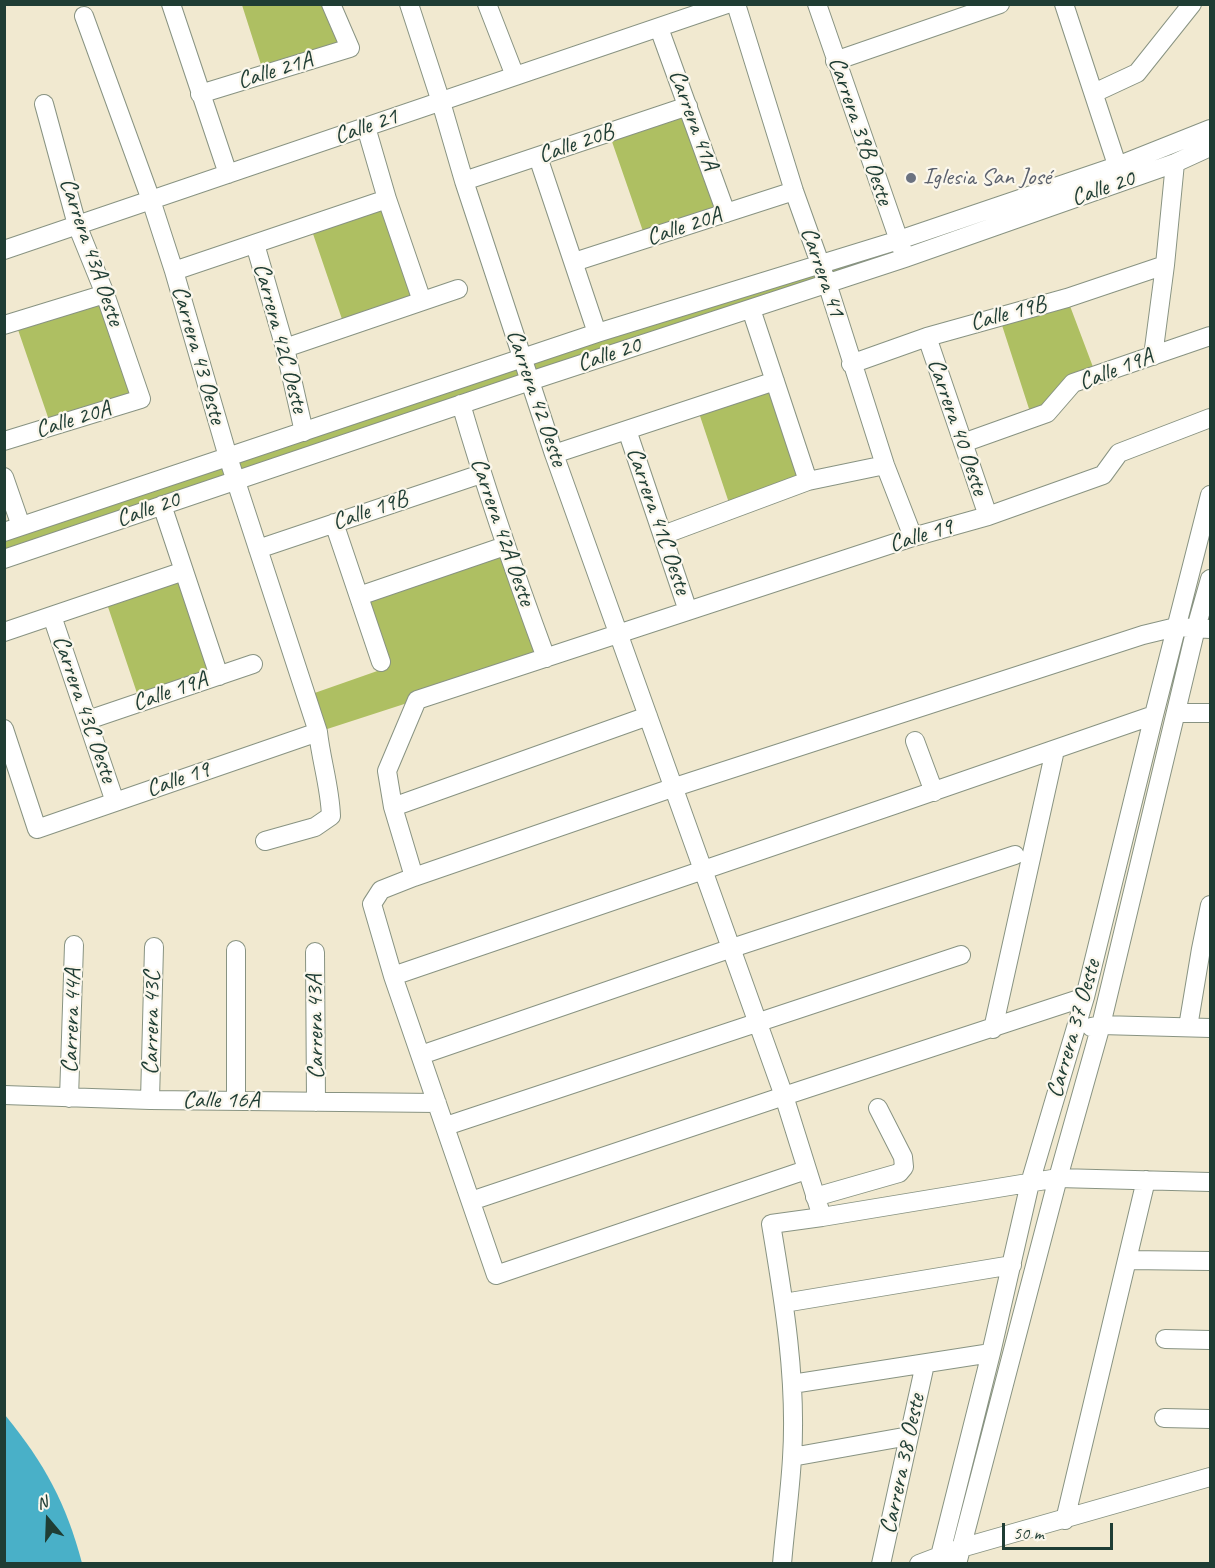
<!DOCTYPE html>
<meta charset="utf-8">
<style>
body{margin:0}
#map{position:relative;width:1215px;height:1568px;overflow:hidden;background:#f1e9d0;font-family:Caveat,sans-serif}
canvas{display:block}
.frame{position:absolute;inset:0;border:6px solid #1f3d34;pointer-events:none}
.north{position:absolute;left:18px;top:1490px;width:60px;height:60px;-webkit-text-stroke:4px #fbf7ec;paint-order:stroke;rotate:341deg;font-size:16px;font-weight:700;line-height:24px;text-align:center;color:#1f3d34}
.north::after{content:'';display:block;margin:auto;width:21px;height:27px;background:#1f3d34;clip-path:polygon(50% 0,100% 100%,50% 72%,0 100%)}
.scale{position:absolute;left:1002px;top:1523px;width:111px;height:27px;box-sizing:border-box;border:3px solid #1f3d34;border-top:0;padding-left:8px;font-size:18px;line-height:21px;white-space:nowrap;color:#1f3d34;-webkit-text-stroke:4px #fbf7ec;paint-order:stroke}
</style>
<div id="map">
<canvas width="1215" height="1568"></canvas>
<div class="frame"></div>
<div class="north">N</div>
<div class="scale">50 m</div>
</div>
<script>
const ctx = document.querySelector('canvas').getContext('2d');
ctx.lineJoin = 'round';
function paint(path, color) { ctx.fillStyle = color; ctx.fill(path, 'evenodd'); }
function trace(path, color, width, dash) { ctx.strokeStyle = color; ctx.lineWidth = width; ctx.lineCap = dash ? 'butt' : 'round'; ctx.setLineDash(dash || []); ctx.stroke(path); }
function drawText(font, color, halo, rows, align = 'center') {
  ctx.font = font + ' Caveat,sans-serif'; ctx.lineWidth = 4.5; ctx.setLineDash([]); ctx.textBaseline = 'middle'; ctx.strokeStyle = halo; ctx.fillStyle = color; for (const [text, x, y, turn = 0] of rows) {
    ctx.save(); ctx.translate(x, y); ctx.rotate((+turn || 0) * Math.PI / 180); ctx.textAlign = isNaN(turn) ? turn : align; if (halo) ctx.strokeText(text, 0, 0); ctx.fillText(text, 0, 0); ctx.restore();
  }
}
paint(new Path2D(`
 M242 5H331L350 48 264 74Z
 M688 106 726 213 646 240 609 133Z
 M1210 129V147L5 559 4 532Z
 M387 199 422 301 345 328 310 225Z
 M105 294 141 399 51 426 15 321Z
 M1067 298 1096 375 1032 418 999 316Z
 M775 381 808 481 731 509 697 407Z
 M505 546 546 658 318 732 306 696 383 669 359 596Z
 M184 571 219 676 140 702 105 598Z`), '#aebf62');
paint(new Path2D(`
 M5 1415C45 1464 66 1503 82 1563H5Z`), '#49b0c8');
const minor = new Path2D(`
 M171 4 228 174
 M409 4 441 102 464 181 554 454 784 1096 822 1217
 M487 4 515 76
 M736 4 794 191 827 283 885 465 913 537
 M817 4 903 252
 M1064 4 1121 177
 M84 16 151 200 174 271 228 457 318 732C321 760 330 787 331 816L315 827 265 841
 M659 28 726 213
 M835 61 1000 4
 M1094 93 1137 73 1192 4
 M200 94 350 48 331 4
 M366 127 387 199 422 301
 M538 157 597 333
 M464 181 688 106
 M255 244 285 348 304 432
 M4 250 727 4
 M574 262 794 191
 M174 271 387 199
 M751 309 808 481
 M4 325 105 294
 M927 337 988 516
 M285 348 458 289
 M1153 356 1165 265 1175 163
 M851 364 927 337 1067 298 1165 265
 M461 404C486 490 515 574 546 658
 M627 430 688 611
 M4 441 141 399 105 294 77 225 44 104
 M963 443 1047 413 1073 383 1210 336
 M554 454 775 381
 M4 477 21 526
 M162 505 219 676
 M334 523 381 662
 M4 532 597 333 899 240 1117 166 1210 129
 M663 535 808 481 885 465
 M258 549 481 474
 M4 559 530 381 905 258 1175 163 1210 147
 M359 596 505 546
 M52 616 115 802
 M4 632 184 571
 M1176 713H1210
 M88 720 253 664
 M4 729 37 829 318 732
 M915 741 934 792
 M393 807 648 716
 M414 877 393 807 387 771 417 700 913 537 988 516 1103 475 1119 453 1210 418
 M315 952 316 1102
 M393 976C647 888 901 804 1154 715
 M1091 1027 1101 1025 1210 1028
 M1188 1027 1201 949 1210 905
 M993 1029 1055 750
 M421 1055 732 948 1015 855
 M4 1095 150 1100 437 1103
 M69 1098 74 945
 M150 1100 154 947
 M236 1101V950
 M446 1126 961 955
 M806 1170 496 1275 393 976 372 904 381 890 414 877 675 787 1143 635 1176 627 1210 629
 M815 1197 899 1173 904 1167 903 1157 878 1108
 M471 1201 784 1096 1085 997
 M1128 1260 1210 1261
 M784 1303 1012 1265
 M1165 1339 1210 1340
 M792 1384 991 1353
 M1164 1418 1210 1419
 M792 1457 909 1436
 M1065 1520 1146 1180
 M782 1564C785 1528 790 1493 792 1458 797 1380 784 1301 771 1224L822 1217 1058 1178 1210 1182
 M881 1564 925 1364
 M919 1564 961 1548 1210 1477
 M938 1564 991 1353 1030 1183 1085 997 1154 715 1210 495
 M957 1564 1058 1178 1101 1025 1196 628 1210 579`);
trace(minor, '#889382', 20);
trace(minor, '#fff', 18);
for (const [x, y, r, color] of [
 [911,178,6,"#6b7280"]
]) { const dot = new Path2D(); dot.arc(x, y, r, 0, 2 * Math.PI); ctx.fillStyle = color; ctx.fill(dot); trace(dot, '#fbf7ec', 2); }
drawText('24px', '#1f3d34', '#fbf7ec', [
 ["Calle 21A",275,71,-17],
 ["Carrera 41A",693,120,70],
 ["Calle 21",366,127,-19],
 ["Carrera 39B Oeste",860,131,71],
 ["Calle 20B",576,144,-19],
 ["Calle 20",1103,189,-19],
 ["Calle 20A",684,227,-18],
 ["Carrera 43A Oeste",91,252,71],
 ["Carrera 41",822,272,71],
 ["Calle 19B",1008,314,-15],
 ["Carrera 42C Oeste",280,338,75],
 ["Carrera 43 Oeste",198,355,74],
 ["Calle 20",609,355,-18],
 ["Calle 19A",1116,370,-21],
 ["Carrera 42 Oeste",536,398,71],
 ["Calle 20A",73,420,-17],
 ["Carrera 40 Oeste",957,427,71],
 ["Calle 20",148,510,-19],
 ["Calle 19B",370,511,-19],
 ["Carrera 41C Oeste",658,521,71],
 ["Carrera 42A Oeste",502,532,71],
 ["Calle 19",921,536,-17],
 ["Calle 19A",170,692,-19],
 ["Carrera 43C Oeste",84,709,71],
 ["Calle 19",178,780,-19],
 ["Carrera 44A",72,1021,-88],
 ["Carrera 43C",152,1023,-89],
 ["Carrera 43A",316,1027,-91],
 ["Carrera 37 Oeste",1074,1029,-74],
 ["Calle 16A",221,1101],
 ["Carrera 38 Oeste",903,1464,-78]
]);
drawText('24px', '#5b616d', '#fbf7ec', [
 ["Iglesia San José",923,178]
], 'left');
</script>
